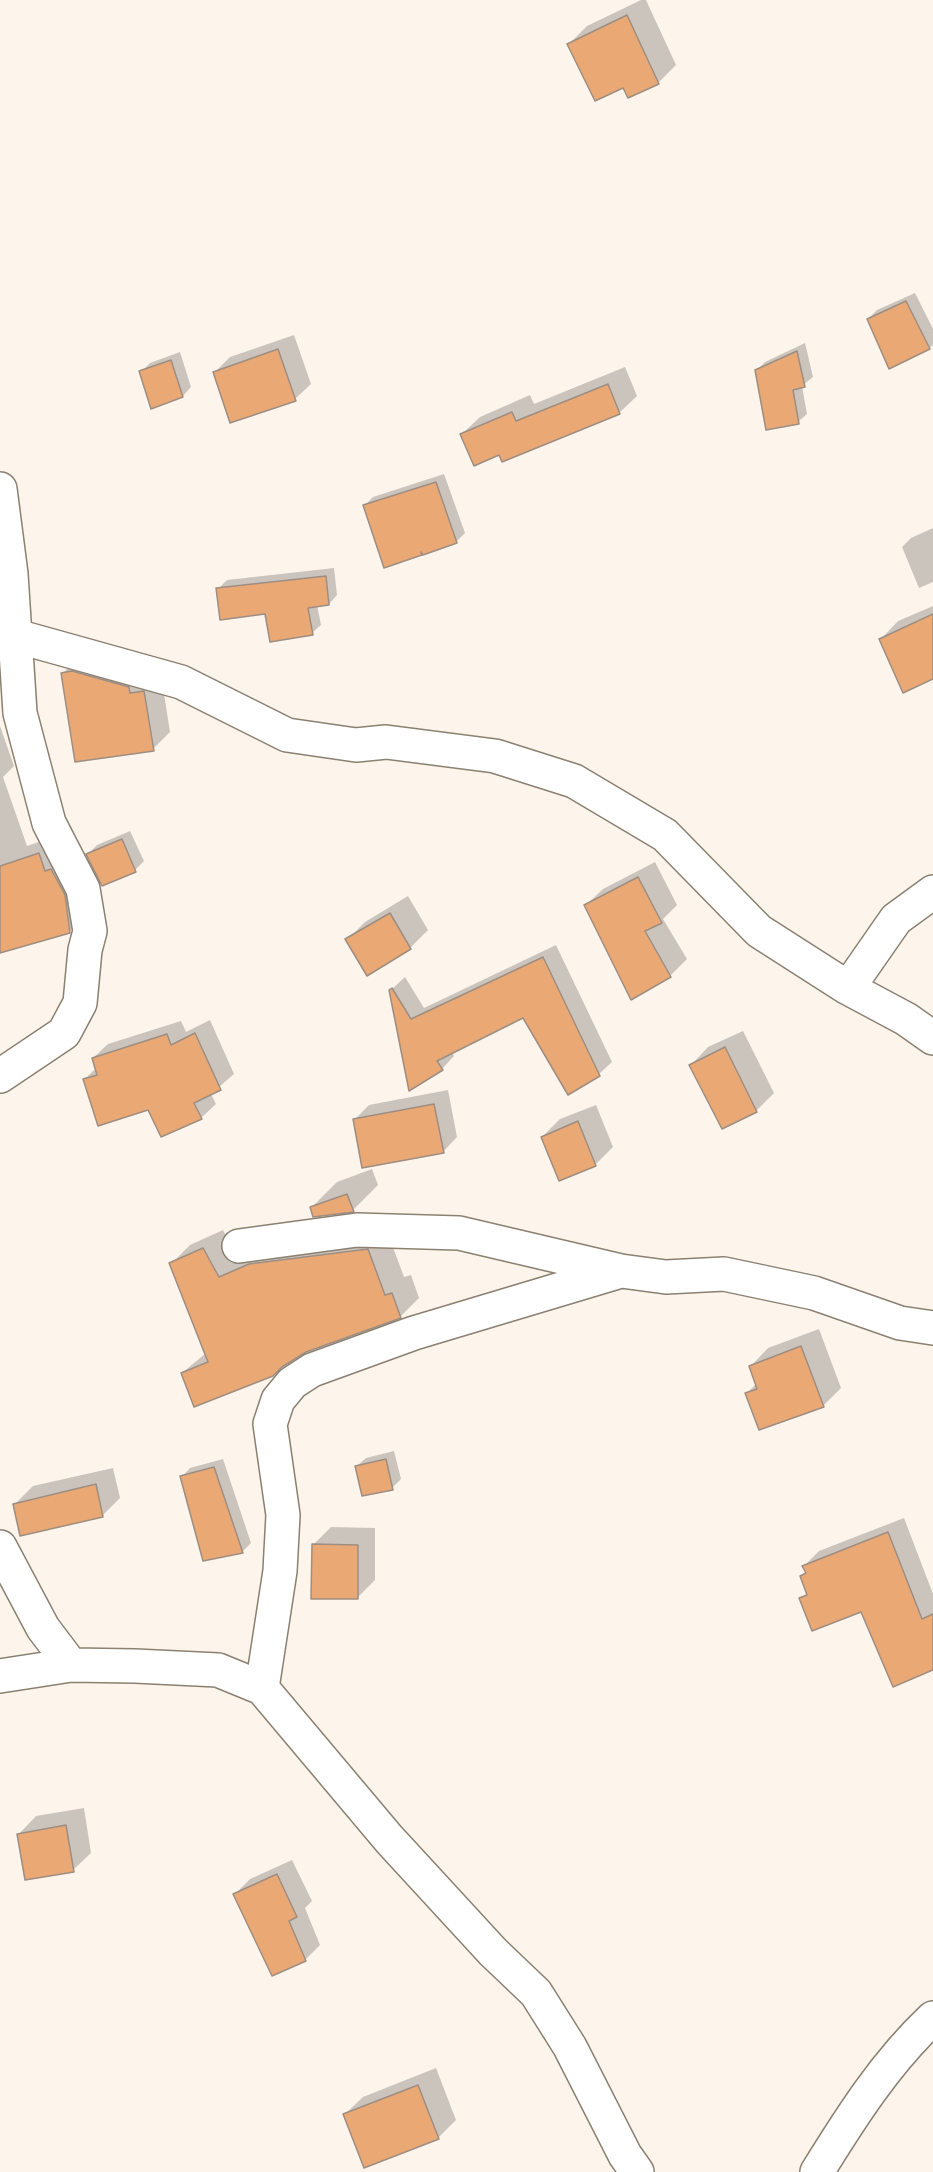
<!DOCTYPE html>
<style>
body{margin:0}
canvas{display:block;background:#fdf5ec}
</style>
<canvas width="933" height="2172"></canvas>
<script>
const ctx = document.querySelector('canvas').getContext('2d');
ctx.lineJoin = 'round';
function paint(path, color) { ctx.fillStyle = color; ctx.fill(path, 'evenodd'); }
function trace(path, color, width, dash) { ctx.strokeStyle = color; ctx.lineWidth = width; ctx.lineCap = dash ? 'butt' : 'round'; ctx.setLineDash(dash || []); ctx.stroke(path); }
paint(new Path2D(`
 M641 0H646L676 65 658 83 624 86 569 44 587 26Z
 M915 293 933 329V345L929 348 868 319 877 310Z
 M294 335 311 384 295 399 215 372 230 357Z
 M805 343 813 377 802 386 807 414 798 422 756 371 765 362Z
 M180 352 191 387 183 396 141 372 150 363Z
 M625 367 637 396 619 413 500 453 462 434 480 417 530 395 534 404Z
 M444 474 465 533 456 542 421 554 364 506 373 497Z
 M933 528V582L919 588 902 547 911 538Z
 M334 568 337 595 329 604 317 605 321 625 312 633 218 589 227 580Z
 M933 606V678L881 639 898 621Z
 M80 656 161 675 170 732 153 749 63 673Z
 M0 726 14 766 3 777 27 846 56 836 87 914 69 932 0 946Z
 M130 831 144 861 135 870 88 854 97 845Z
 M655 862 677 905 663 919 687 959 670 976 586 905 603 889Z
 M408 896 428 930 410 948 347 940 365 922Z
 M556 945 612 1062 599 1074 568 1093 523 1016 452 1052 454 1056 442 1069 391 990 405 977 424 1008Z
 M210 1020 234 1074 211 1094 216 1104 201 1118 149 1109 85 1079 96 1068 93 1058 108 1044 181 1021 186 1032Z
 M743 1031 774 1093 756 1111 691 1065 708 1047Z
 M448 1090 457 1137 443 1152 355 1119 369 1105Z
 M596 1105 613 1147 595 1165 542 1137 560 1119Z
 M372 1169 378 1185 353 1210 311 1208 337 1182Z
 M223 1230 238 1260 387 1231 404 1277 411 1275 419 1298 400 1317 182 1373 206 1353 171 1264 190 1245Z
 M819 1329 841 1388 823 1406 747 1393 757 1383 751 1366 768 1348Z
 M394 1451 401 1479 392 1488 357 1466 366 1458Z
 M223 1459 251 1543 242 1552 182 1477 190 1468Z
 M113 1468 120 1498 102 1516 15 1504 33 1486Z
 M904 1518 933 1594V1668L862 1610 801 1599 808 1592 802 1576 806 1571 804 1566 819 1551Z
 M331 1527 375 1528V1580L357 1598 313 1545Z
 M84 1808 91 1853 73 1870 19 1834 36 1816Z
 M292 1860 312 1901 305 1908 320 1945 305 1960 235 1894 250 1879Z
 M436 2068 456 2120 438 2138 345 2114 363 2097Z`), '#0003');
const building = new Path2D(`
 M627 15 659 84 628 98 623 88 595 101 567 44Z
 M906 301 930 349 889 369 867 319Z
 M278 349 296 401 230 423 213 372Z
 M797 351 805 387 793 390 799 424 766 430 755 370Z
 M171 360 183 397 151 409 139 371Z
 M608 384 620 414 502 462 499 455 474 466 460 434 512 412 516 421Z
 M436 482 457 543 423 555 421 552 422 555 384 568 363 505Z
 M326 576 329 605 308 608 313 635 270 642 265 614 220 620 216 588Z
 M933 614V679L903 693 879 639Z
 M72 671 129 687 130 693 144 691 154 751 75 762 61 673Z
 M122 839 136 872 102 886 86 854Z
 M39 853 45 871 51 869 65 895 70 933 0 953V866Z
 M638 877 662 923 645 931 671 977 631 1000 584 905Z
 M390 913 411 949 367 976 345 939Z
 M543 957 600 1076 568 1095 523 1018 437 1061 443 1070 409 1091 389 990 392 988 411 1019Z
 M195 1033 221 1090 194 1103 202 1119 161 1137 148 1110 98 1126 83 1079 97 1075 92 1058 167 1034 171 1045Z
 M725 1047 757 1112 722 1129 689 1065Z
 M434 1104 444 1153 362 1168 353 1119Z
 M578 1121 596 1166 559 1181 541 1137Z
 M347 1194 354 1212 313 1217 310 1207Z
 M203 1248 219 1277 249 1264 368 1249 385 1295 392 1293 401 1318 306 1352 282 1367 273 1376 194 1407 181 1373 208 1362 169 1263Z
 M801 1346 824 1407 759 1430 745 1393 757 1389 749 1366Z
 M386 1459 393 1490 362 1496 355 1466Z
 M214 1467 243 1553 203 1561 180 1476Z
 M96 1484 103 1517 20 1536 13 1504Z
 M888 1532 922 1619 933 1614V1670L893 1687 861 1612 812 1631 799 1598 807 1595 800 1576 806 1573 802 1566Z
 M312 1544 358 1545V1599H311Z
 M66 1825 74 1872 25 1880 17 1834Z
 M277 1874 297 1917 289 1921 306 1961 272 1976 233 1894Z
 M418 2085 439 2139 364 2168 343 2114Z`);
paint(building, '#eaa875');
trace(building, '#9e8e82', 1.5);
const street = new Path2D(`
 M0 489 11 574 20 713 49 823 83 889 90 931 85 950 80 1003 64 1033 0 1076
 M0 635 16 636 181 682 287 735 356 745 386 742 495 756 574 781 665 835 759 931 848 988 906 1019 933 1038
 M848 988 896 919 933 892
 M239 1246 357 1230 459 1233 621 1271
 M0 1547 43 1628 71 1665
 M0 1676 71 1665 135 1666 218 1670 262 1688 389 1839 493 1952 536 1993 570 2047 625 2155 637 2172
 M262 1688 280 1571 283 1515 270 1424 278 1400 292 1383 312 1370 414 1333 621 1271 666 1277 724 1274 814 1293 900 1323 933 1328
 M817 2172C851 2117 886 2062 933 2018`);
trace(street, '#8b8071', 36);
trace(street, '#fff', 33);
</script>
